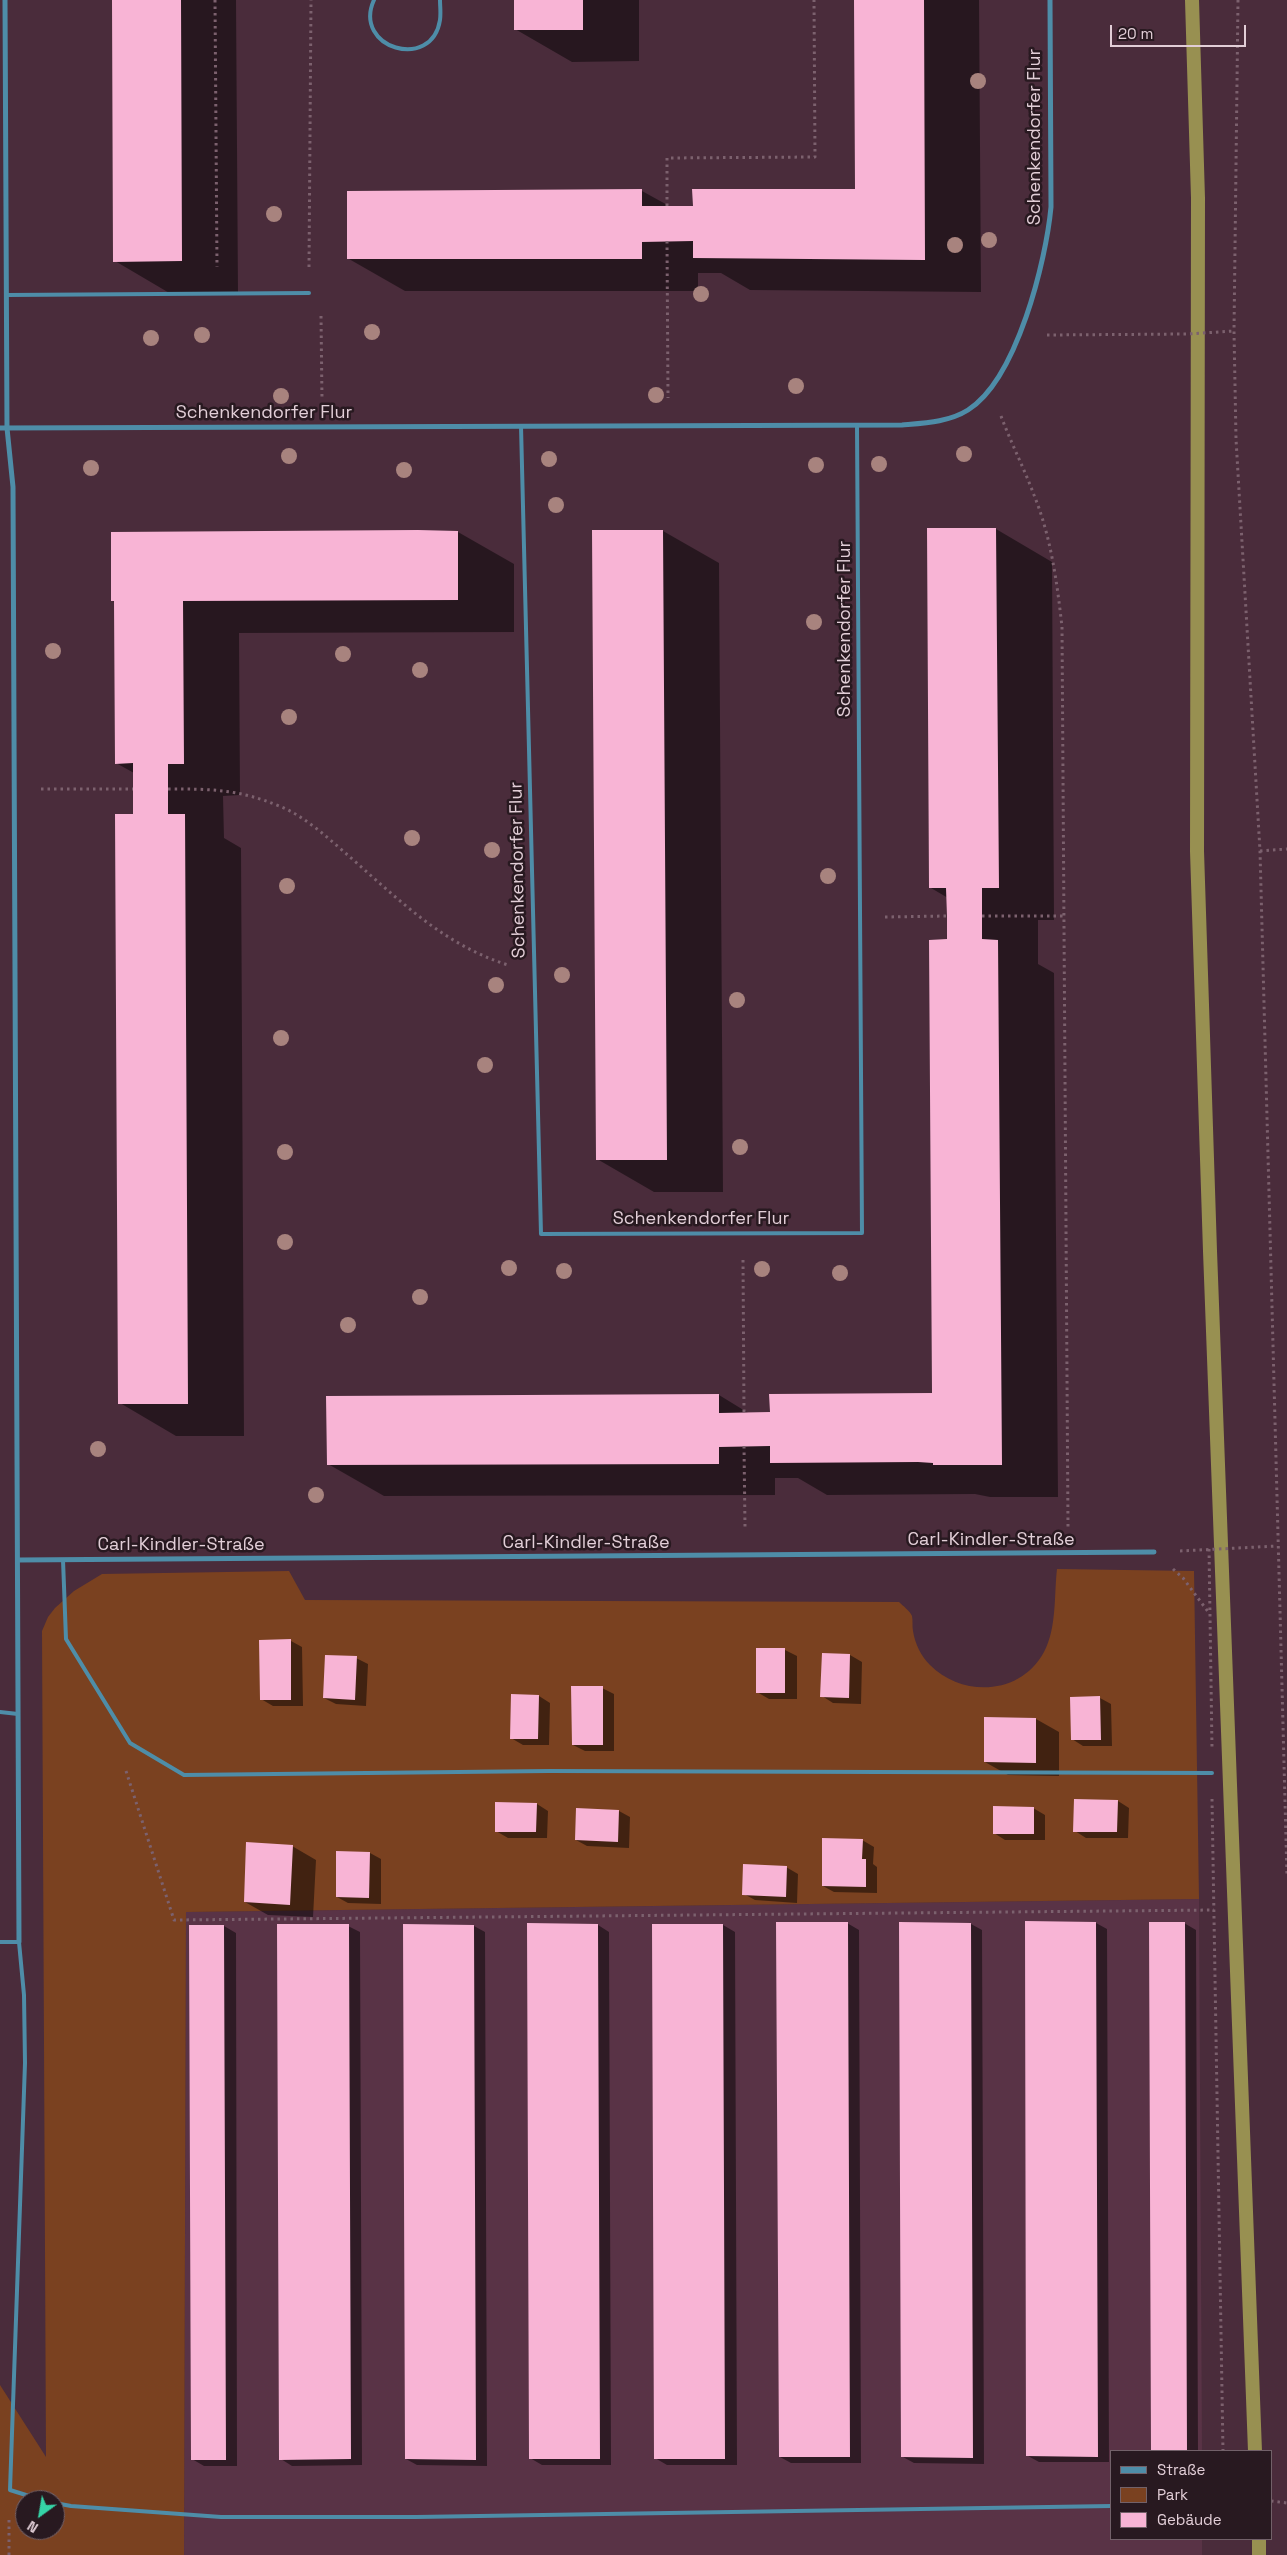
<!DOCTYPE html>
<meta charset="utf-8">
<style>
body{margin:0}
#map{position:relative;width:1287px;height:2555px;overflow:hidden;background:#4a2c3b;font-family:"Space Grotesk",sans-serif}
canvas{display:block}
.legend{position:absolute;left:1110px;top:2450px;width:162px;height:90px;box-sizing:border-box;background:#281920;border:1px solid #726169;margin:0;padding:6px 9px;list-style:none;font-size:15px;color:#e2ced7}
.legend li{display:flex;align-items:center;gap:10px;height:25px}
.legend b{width:25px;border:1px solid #726169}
.north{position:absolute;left:15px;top:2490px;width:50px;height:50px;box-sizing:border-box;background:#281920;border:1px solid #726169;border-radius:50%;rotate:212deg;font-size:14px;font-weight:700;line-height:20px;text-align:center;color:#e2ced7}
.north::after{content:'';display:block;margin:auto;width:18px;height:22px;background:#35d4a7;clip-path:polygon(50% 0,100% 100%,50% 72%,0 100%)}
.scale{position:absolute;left:1110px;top:25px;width:136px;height:22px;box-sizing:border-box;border:2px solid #e2ced7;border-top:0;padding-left:6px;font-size:15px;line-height:18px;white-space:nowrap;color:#e2ced7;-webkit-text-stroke:4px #281920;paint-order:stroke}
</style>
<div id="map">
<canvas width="1287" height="2555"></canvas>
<ul class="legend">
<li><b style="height:6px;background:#4e8da8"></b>Straße</li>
<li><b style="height:14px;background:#7a4120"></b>Park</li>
<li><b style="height:14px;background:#f8b4d5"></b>Gebäude</li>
</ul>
<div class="north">N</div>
<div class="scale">20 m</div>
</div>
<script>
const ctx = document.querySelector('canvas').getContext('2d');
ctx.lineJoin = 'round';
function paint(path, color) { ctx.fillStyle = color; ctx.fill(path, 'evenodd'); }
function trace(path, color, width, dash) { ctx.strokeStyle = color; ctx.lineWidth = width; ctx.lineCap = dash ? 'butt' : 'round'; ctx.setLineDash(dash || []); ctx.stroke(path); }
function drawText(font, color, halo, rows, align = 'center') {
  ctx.font = font + ' "Space Grotesk",sans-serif'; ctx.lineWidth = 5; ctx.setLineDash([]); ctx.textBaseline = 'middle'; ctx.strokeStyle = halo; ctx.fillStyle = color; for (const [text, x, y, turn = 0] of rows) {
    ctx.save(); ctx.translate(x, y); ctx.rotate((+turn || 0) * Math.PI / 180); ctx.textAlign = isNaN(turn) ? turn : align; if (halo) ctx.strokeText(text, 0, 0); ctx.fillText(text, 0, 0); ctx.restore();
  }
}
paint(new Path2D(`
 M1199 1899 1202 2451H1111V2539H1202V2555H184L186 1912Z`), '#593346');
paint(new Path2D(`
 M1057 1569 1194 1571 1199 1899 186 1912 184 2555H0V2385L46 2457 42 1631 48 1617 55 1608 74 1591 102 1574 289 1571 305 1600 899 1602C903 1606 910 1611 912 1616 913 1621 912 1626 913 1631 915 1644 921 1656 930 1665 963 1698 1021 1695 1044 1652 1057 1628 1054 1594 1057 1569ZM25 2500H55V2530H25Z`), '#7a4120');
paint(new Path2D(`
 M113 0H236L238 293 171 294 115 261Z
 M515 0H639V61L572 62 515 29Z
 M856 0H979L981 292 750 290 721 273H698V291H405L349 259 642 191 671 207H694L857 190Z
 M996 529 1052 562 1054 920H1038V964L1054 973 1058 1497H990L975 1494 827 1495 798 1478H775V1495L384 1496 328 1464 719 1395 750 1414H771L934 1394 948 898 931 888 928 530Z
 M663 531 719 563 723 1192H654L597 1159Z
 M458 532 514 564V632L239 633 240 795 223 796 224 838 241 848 244 1436H176L120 1403 134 773 116 763 115 602 113 601Z
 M291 1641 302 1647 303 1706H273L261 1699Z
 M757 1650H785L797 1656V1699H769L757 1692Z
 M823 1654 850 1655 862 1662 861 1704 833 1703 822 1696Z
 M356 1658 368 1664 366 1706 336 1704 324 1698Z
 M602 1688 614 1694V1751H585L573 1745Z
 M539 1696 550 1703 549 1745H523L511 1738Z
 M1100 1698 1111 1704 1112 1746H1083L1072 1739Z
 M1036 1719 1059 1732V1776L1008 1775 985 1762Z
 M1118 1801 1129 1808 1128 1838H1086L1075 1831Z
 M537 1804 548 1811 547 1838H508L496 1831Z
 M1033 1808 1045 1815V1840H1005L994 1833Z
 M619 1811 630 1817 629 1848 587 1846 576 1840Z
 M862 1840 874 1847 873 1864 877 1867V1893L834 1892 823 1886Z
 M292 1846 316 1860 313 1917 268 1915 245 1902Z
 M370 1853 381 1859V1904L348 1903 337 1897Z
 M786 1867 798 1874 797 1903 755 1900 744 1894Z
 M847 1923 859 1930 861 2463H791L780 2457Z
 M1096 1923 1107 1929 1109 2462H1039L1028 2456Z
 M1150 1923H1184L1196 1930 1198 2451H1152Z
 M971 1924 982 1930 984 2464 914 2463 903 2457Z
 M598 1925 609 1932 611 2465H542L530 2458Z
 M653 1925H723L735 1932 737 2465H667L655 2458Z
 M190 1926H224L236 1933 237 2466H204L192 2459Z
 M348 1926 360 1932 362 2465 292 2466 281 2459Z
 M474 1926 485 1932 487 2466 417 2465 406 2459Z`), '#0007');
trace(new Path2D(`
 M1192 0 1198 198 1197 851 1210 1251 1255 2451
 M1259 2539V2555`), '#989051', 14);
paint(new Path2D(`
 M112 0H181L182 261 113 262Z
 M514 0H583V30H514Z
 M854 0H924L925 260 693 258V241L642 242V259H347V191L642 189V206H693L692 189H855Z
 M927 528H996L999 888H982V939L998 940 1002 1465H933V1463L918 1462 770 1463V1446L719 1447V1464L327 1465 326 1396 719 1394V1413L770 1412 769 1394 932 1393 929 940 947 939V916L946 888H929Z
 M418 530 458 531V600L183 601 184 764H168V814H185L188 1404H118L115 814H133V763L115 764 114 601H111V532Z
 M592 530H663L667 1160H596Z
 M291 1639V1700H260L259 1640Z
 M756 1648H785V1693H756Z
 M822 1653 850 1654 849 1698 820 1697Z
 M325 1655 357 1656 355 1700 323 1698Z
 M571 1686H603V1745H572Z
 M511 1694 539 1695 538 1739H510Z
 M1100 1696 1101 1740H1071L1070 1697Z
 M984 1717 1036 1718V1763L984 1762Z
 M1074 1799 1118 1800 1117 1832H1073Z
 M495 1802 537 1803 536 1832H495Z
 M993 1806 1034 1807V1834H993Z
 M576 1808 619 1810 618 1842 575 1840Z
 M822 1838 863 1839 862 1859H866V1887L822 1886Z
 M246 1842 293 1845 290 1905 244 1902Z
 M336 1851 370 1852 369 1898 336 1897Z
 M743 1864 787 1866 786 1897 742 1895Z
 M1025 1921 1096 1922 1098 2457 1026 2456Z
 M776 1922H848L850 2457H779Z
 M899 1922 971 1923 973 2458 901 2457Z
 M1149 1922H1185L1187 2451H1151Z
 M527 1923 598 1924 600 2459H529Z
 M277 1924H349L351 2459 279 2460Z
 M403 1924 474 1925 476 2460 405 2459Z
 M652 1924H723L725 2459H654Z
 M189 1925H224L226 2460H191Z`), '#f8b4d5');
trace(new Path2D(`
 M215 0 217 267
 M1238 0 1234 331 1236 439 1260 851 1287 1877
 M667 206V158L815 157 814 0
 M667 241 668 398
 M309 267 311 0
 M321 316 322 400
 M1047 335 1188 334 1234 331
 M1001 416C1011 443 1024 468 1034 495 1051 537 1057 582 1062 627L1068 1527
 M41 789H133
 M168 789C211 789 238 789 279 806 305 816 329 839 350 857 399 900 444 945 508 965
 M1260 851 1287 849
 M982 916H1064
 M885 917 947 916
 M743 1260 744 1412
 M744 1446 745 1527
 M1209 1549 1212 1748
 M1180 1551 1277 1546
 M1173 1569 1183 1578 1209 1613
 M126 1771 174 1920 1214 1910
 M1212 1799 1223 2451
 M1271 2501 1287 2503
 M9 2555V2518`), '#7c616e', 3, [2.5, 4]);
trace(new Path2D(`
 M374 0C352 48 432 72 440 20 441 13 440 6 440 0
 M7 295 309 293
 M521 426 541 1234 862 1233 857 425
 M63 1560 66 1639 130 1743 184 1775 549 1771 1212 1773
 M0 1712 18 1714
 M0 1942H19L24 1995 25 2063 10 2490 42 2500
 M55 2503 71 2506 221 2517H416L1111 2506`), '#4e8da8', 4);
trace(new Path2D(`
 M5 0 7 428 13 487 19 1942
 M0 428 902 425C925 423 949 422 968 410 1017 379 1046 261 1051 207L1050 0
 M18 1560 1154 1552`), '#4e8da8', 5);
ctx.fillStyle = '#a8837e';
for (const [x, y] of [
 [978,81],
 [274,214],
 [989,240],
 [955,245],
 [701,294],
 [372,332],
 [202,335],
 [151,338],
 [796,386],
 [656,395],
 [281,396],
 [964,454],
 [289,456],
 [549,459],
 [879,464],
 [816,465],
 [91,468],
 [404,470],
 [556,505],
 [814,622],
 [53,651],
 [343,654],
 [420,670],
 [289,717],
 [412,838],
 [492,850],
 [828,876],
 [287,886],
 [562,975],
 [496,985],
 [737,1000],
 [281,1038],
 [485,1065],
 [740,1147],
 [285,1152],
 [285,1242],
 [509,1268],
 [762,1269],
 [564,1271],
 [840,1273],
 [420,1297],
 [348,1325],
 [98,1449],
 [316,1495]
]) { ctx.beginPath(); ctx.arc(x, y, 8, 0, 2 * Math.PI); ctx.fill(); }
drawText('18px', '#e2ced7', '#281920', [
 ["Schenkendorfer Flur",1035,137,-90],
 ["Schenkendorfer Flur",264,413],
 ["Schenkendorfer Flur",845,629,-90],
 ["Schenkendorfer Flur",518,870,-91],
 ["Schenkendorfer Flur",701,1219],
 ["Carl-Kindler-Straße",991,1540],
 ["Carl-Kindler-Straße",586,1543],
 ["Carl-Kindler-Straße",181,1545]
]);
</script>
